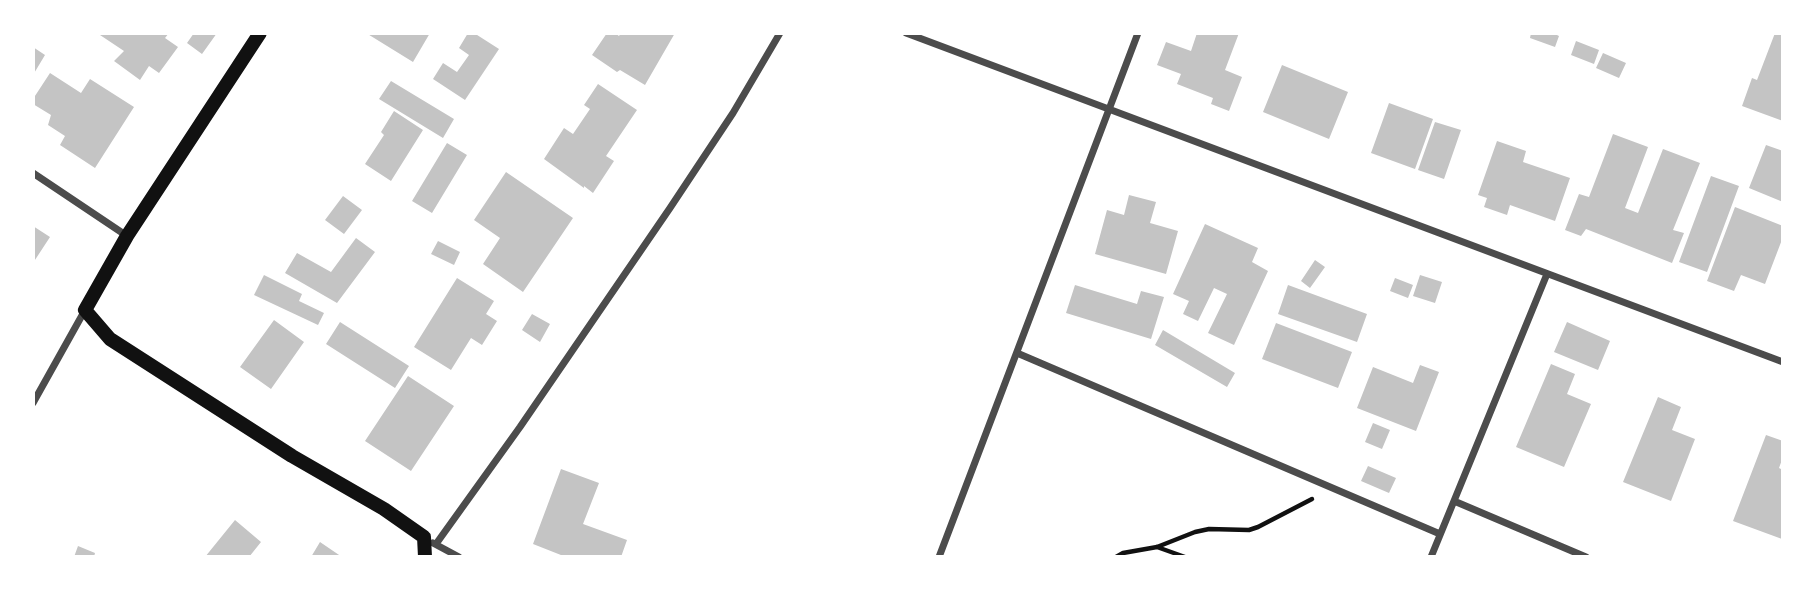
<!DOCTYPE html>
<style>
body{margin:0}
#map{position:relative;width:1816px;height:590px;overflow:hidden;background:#fff;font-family:Raleway,sans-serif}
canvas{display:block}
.frame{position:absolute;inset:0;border:35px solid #fff;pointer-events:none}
</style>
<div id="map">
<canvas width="1816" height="590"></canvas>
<div class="frame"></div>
</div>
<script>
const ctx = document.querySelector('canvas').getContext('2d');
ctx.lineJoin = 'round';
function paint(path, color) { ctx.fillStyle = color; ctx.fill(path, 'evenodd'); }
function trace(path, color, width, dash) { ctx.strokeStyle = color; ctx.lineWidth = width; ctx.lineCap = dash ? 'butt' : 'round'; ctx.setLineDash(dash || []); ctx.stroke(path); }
paint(new Path2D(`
 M97 33H169L165 38 178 47 159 73 149 66 140 80 114 61 124 51Z
 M194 33H217L202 54 187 43Z
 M366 33H430L413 62Z
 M468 33H474L499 49 465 100 433 79 443 63 457 72 469 55 459 48Z
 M607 33H615L619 36 621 33H675L645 85 620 70 617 72 592 55Z
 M1197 33H1239L1225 70 1242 77 1229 111 1211 104 1213 98 1177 84 1181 74 1157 65 1166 42 1191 51Z
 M1531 33H1553L1559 36 1555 47 1530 38Z
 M1775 33H1783V121L1742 106 1752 78 1757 80Z
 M1576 41 1599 50 1594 64 1571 55Z
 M33 47 45 55 33 75Z
 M1603 53 1626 63 1619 78 1596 68Z
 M1282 65 1348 92 1329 139 1263 112Z
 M50 73 81 93 90 79 134 107 95 168 60 145 65 136 48 125 51 115 33 104V99Z
 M391 81 454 119 443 138 379 99Z
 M598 84 637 110 606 156 614 161 593 193 584 186V188L544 159 564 128 573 134 590 109 584 105Z
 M1389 103 1433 119 1415 169 1371 153Z
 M394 111 423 130 391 181 365 164 384 135 381 132Z
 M1435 122 1461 130 1444 179 1418 170Z
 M1613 134 1648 147 1625 208 1638 213 1663 149 1700 163 1673 230 1684 233 1672 263 1586 229 1581 236 1565 230 1579 194 1589 197Z
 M1497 141 1526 151 1523 162 1570 178 1555 221 1510 205 1507 215 1484 207 1487 198 1478 195Z
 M447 143 467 155 432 213 412 201Z
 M1766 145 1783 151V202L1749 188Z
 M506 172 573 218 523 292 483 264 500 238 474 220Z
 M1711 176 1739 186 1707 272 1679 262Z
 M1129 195 1156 202 1150 223 1178 231 1166 274 1095 254 1107 210 1124 215Z
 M343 196 362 210 344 234 325 220Z
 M1735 207 1783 226V237L1765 284 1741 275 1734 291 1707 281Z
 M1205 224 1258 248 1252 262 1268 271 1234 345 1208 333 1227 294 1214 288 1198 321 1183 314 1189 301 1173 294Z
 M33 226 50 237 33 263Z
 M356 238 375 252 337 303 285 273 297 253 331 272Z
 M438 241 460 252 454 265 431 254Z
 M1315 260 1325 267 1310 288 1301 281Z
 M264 275 302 294 299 301 324 313 318 325 254 295Z
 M1420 275 1442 282 1435 303 1413 296Z
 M457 278 494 301 486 314 497 321 482 345 471 338 451 370 414 347Z
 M1395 278 1413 285 1408 298 1390 291Z
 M1075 285 1137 304 1141 291 1164 297 1151 339 1066 313Z
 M1288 285 1367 314 1357 342 1278 314Z
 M532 314 550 324 540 342 522 330Z
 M274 320 304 342 271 389 240 367Z
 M340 322 409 366 395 388 326 344Z
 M1567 322 1610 341 1598 370 1554 352Z
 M1276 323 1352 352 1338 388 1262 359Z
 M1163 330 1235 373 1227 387 1155 345Z
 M1551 364 1575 374 1567 394 1591 404 1564 467 1516 447Z
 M1420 365 1439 372 1416 431 1357 408 1373 367 1413 383Z
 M408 376 454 406 411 471 365 441Z
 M1658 397 1681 407 1672 430 1695 439 1671 501 1623 482Z
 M1373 423 1390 430 1382 449 1365 442Z
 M1766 435 1783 441V457L1779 468 1783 470 1782 539 1733 521Z
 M1368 466 1396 478 1389 493 1361 481Z
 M561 469 599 483 583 524 627 540 621 557H566L533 544Z
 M235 520 261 542 249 557H205Z
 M320 542 342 557H311Z
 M78 546 95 553 94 557H74Z`), '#c4c4c4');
trace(new Path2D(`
 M1157 547 1185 557
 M1116 557 1123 553 1157 547 1195 532 1209 529 1249 530 1258 527 1312 499`), '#111', 4.5);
trace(new Path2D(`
 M906 33 1783 362
 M33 173 127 236
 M1017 353 1440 534
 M33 403 85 310
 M1454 501 1586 557
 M433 543 459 557
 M436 544 520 427 670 208 733 113 780 33
 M939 557 1138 33
 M1431 557 1547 274`), '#4c4c4c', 7);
trace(new Path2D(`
 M260 33 127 236 85 310 110 339 292 456 384 509 424 537 425 557`), '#111', 14);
</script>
